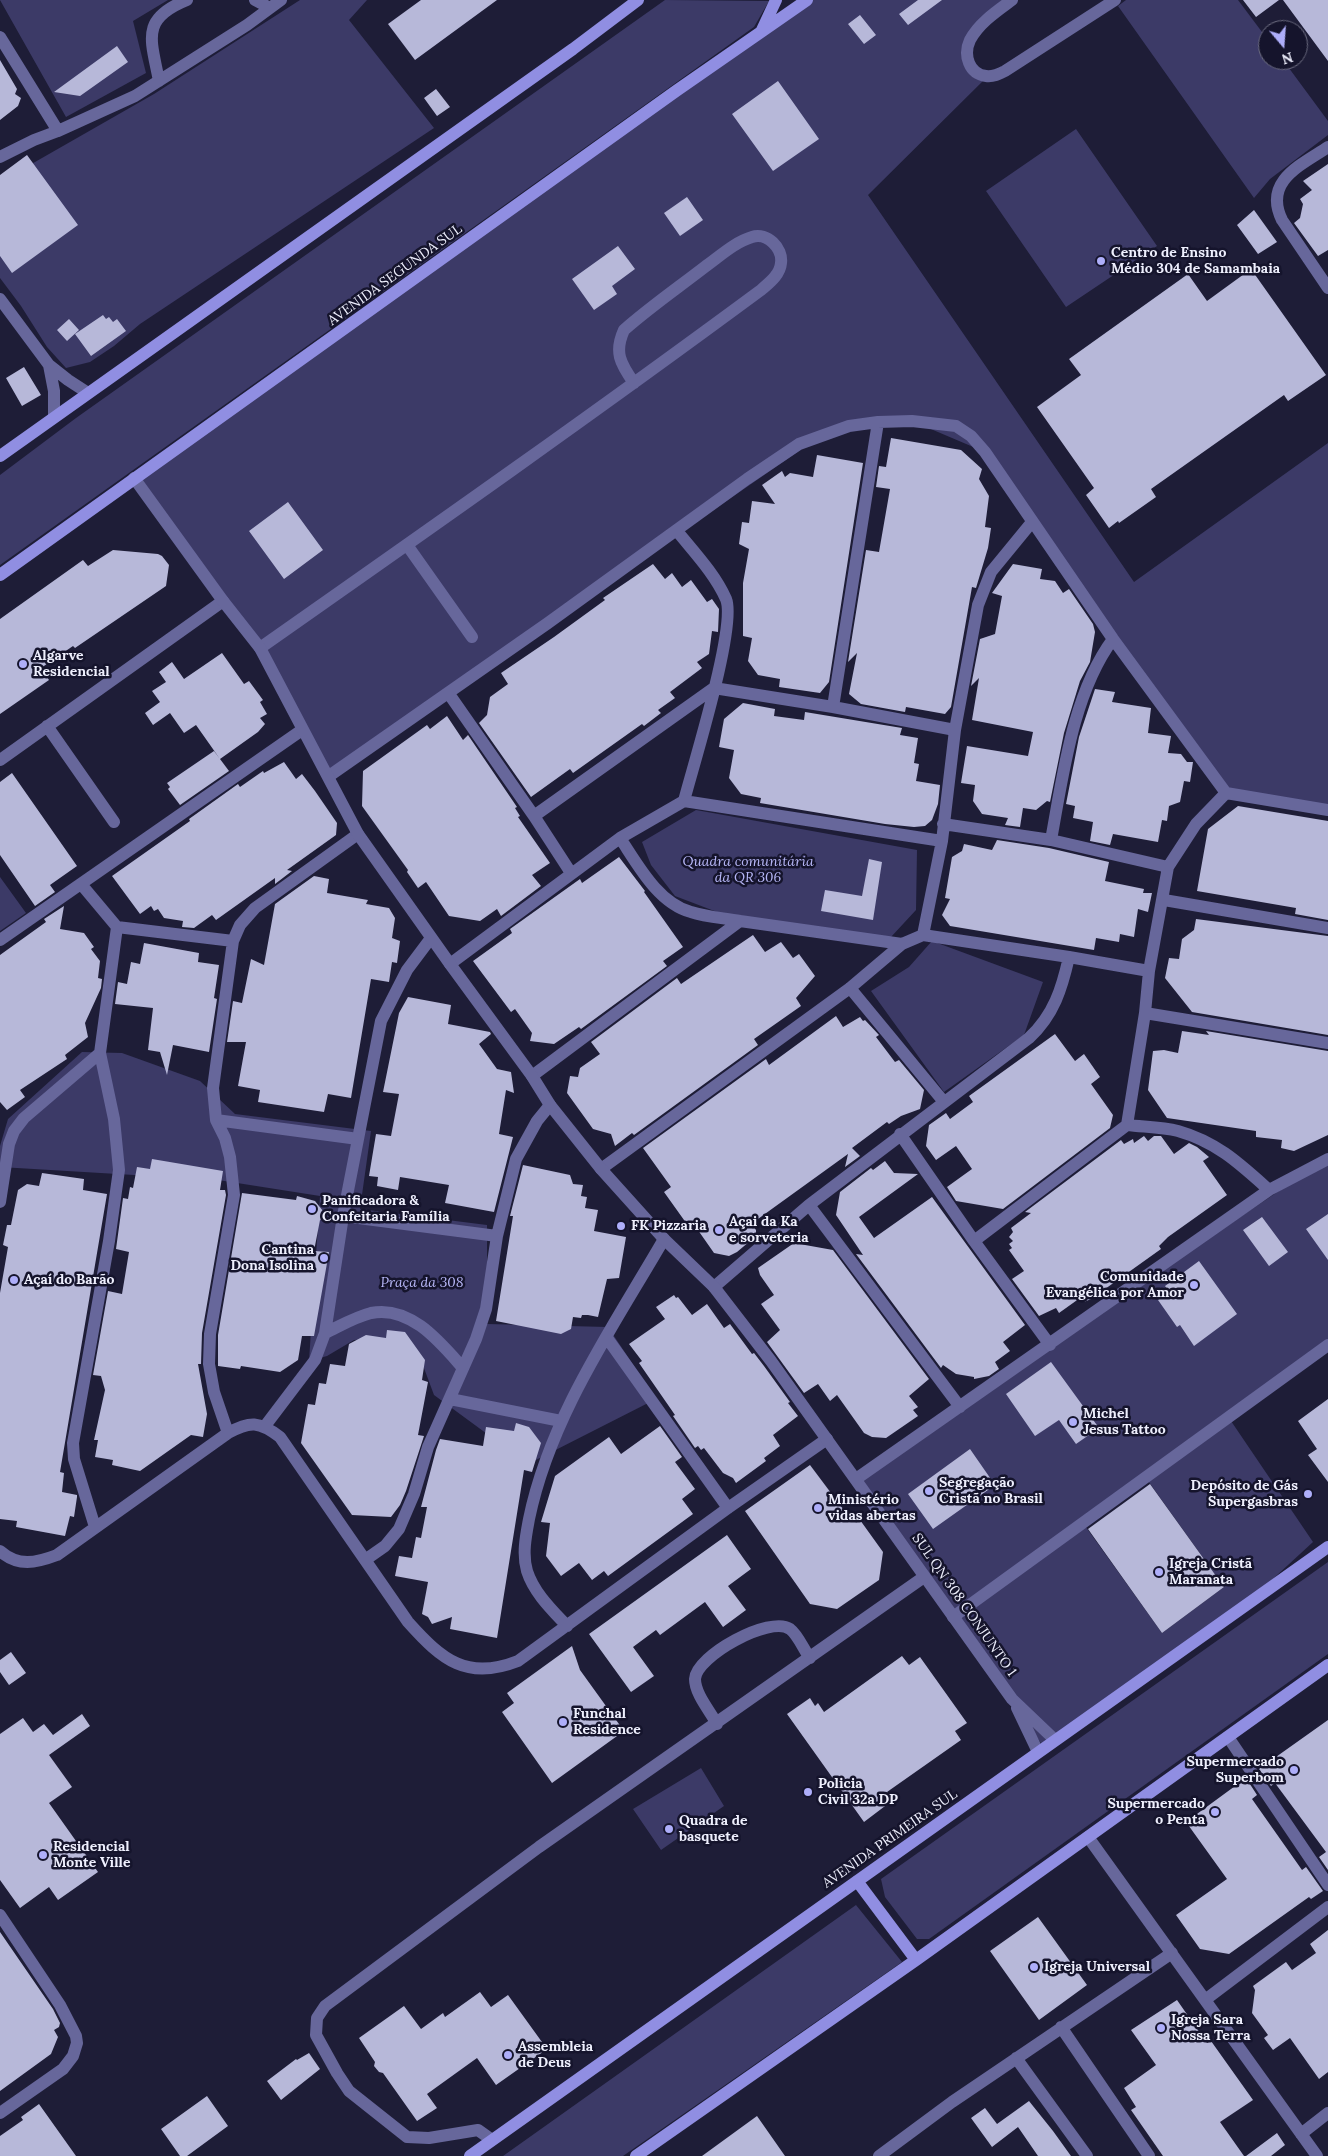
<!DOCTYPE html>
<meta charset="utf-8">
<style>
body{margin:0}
#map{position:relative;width:1328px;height:2156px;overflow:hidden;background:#1e1d37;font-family:Lora,serif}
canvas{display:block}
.north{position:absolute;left:1258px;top:20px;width:50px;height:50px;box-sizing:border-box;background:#15142c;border:1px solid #6c6c80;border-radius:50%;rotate:162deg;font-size:14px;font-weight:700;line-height:20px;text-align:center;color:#eeeffd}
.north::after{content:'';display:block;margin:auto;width:18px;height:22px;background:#aeaefa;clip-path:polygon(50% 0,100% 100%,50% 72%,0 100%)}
</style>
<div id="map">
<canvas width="1328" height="2156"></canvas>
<div class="north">N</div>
</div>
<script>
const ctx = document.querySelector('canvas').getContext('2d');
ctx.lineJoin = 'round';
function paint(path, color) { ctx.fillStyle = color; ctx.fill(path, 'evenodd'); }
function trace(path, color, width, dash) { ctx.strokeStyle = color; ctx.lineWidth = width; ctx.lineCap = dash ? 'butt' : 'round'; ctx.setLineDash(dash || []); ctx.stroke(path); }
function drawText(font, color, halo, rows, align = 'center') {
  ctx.font = font + ' Lora,serif'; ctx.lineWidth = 5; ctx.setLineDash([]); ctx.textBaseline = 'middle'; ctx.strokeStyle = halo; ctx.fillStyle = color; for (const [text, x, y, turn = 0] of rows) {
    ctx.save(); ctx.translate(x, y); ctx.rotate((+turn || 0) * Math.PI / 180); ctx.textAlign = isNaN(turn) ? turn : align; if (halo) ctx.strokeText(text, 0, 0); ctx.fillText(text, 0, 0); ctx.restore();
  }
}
paint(new Path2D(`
 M0 0H168L133 21 146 73 66 117Z
 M300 0H367L349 20 434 128 140 324 114 346 90 362 66 368 47 347 21 306 0 278V182L154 94Z
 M665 0 769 1 754 27 0 565V475L76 418Z
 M807 0H1012L977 31 967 58 987 77 868 195 1134 582 1328 443V812L1226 793 985 452 912 421 822 435 329 776 260 648 134 478Z
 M1126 0H1238L1268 40V60H1283L1328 121V135L1270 179 1254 198 1118 6Z
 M1076 129 1157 246 1066 307 986 191Z
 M696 810 917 850 916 910 891 937 738 920 675 896 651 865 642 842Z
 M0 877 26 913 0 931Z
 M932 941 1043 982 1024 1035 944 1092 871 991 909 967Z
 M82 1052 122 1053 200 1081 235 1114 371 1131 360 1209 487 1225V1324L608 1327 656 1399 528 1464 434 1395 418 1352 385 1338 354 1340 327 1356 309 1361 320 1196 218 1180 0 1167V1146L8 1119Z
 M1328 1158V1344L1231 1421 1313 1542 1237 1612 1045 1749 859 1480 1050 1345ZM1146 1478 1224 1587 1162 1633 1083 1523Z
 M1328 1562V1654L929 1939H917L885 1897 881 1879Z
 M701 1768 724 1806 661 1850 633 1809Z
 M856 1905 902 1962 623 2156H503Z`), '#3c3a67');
paint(new Path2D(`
 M421 0H497L415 60 388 24Z
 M918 0H942L908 25 899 14Z
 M1243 0H1279L1256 17Z
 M1283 0H1328V61Z
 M860 15 876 35 864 44 848 24Z
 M117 46 128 62 80 96 54 92Z
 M0 60 17 89 15 94 21 98 18 106 0 120Z
 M778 81 819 139 773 171 732 114Z
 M436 89 450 107 437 116 424 98Z
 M27 155 78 225 12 273 0 256V175Z
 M1328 164V250L1318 256 1294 223 1300 218 1303 204 1300 199 1312 190 1303 181Z
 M687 197 703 220 680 236 664 213Z
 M1254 210 1277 242 1258 254 1237 225Z
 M618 246 635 269 612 286 617 294 594 310 572 279Z
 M1251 269 1326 375 1288 401 1284 395 1151 489 1156 497 1119 523 1118 521 1109 528 1086 495 1094 488 1037 407 1081 375 1069 359 1188 274 1207 301Z
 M103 315 106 319 109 317 113 322 117 319 126 331 91 356 75 334Z
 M69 319 79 330 67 341 57 330Z
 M24 367 41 395 22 406 6 378Z
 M891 438 961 450 982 469 979 479 989 496 985 527 991 528 988 548 976 588 972 587 951 707 945 714 906 707 905 712 861 704 849 694 857 653 848 662 866 550 879 552 890 489 876 487 879 466 886 467Z
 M817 455 863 463 829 682 820 693 779 687 780 679 758 675 748 661 752 638 743 636V583L749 549 739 544 742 522 749 523 752 501 775 504 762 485 782 471 785 477 790 473 813 477Z
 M288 502 323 550 284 579 249 531Z
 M113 550 158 554 162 556 169 565 166 586 75 648 73 646 41 668 49 680 0 714V619L83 560 88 566Z
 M653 564 665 579 672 573 682 587 691 580 707 602 712 599 719 609 718 632 712 631 709 654 697 662 702 668 670 692 675 698 658 710 661 713 644 726 642 724 573 773 570 769 531 797 479 723 487 715 490 697 508 684 501 673 554 637 605 600 603 598Z
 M1013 564 1042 569 1040 579 1055 581 1063 593 1069 589 1093 624 1095 632 1090 662 1080 681 1064 733 1050 802 1047 801 1036 810 1023 808 1020 827 1005 825 1008 818 982 814 973 801 975 785 961 783 967 746 1028 756 1033 732 972 720 979 678 971 686 980 639 995 634 1002 596 992 593Z
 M222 653 244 684 249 681 263 700 260 702 267 714 260 718 265 724 258 732 220 759 196 725 184 733 170 713 153 725 145 713 160 702 152 691 166 682 159 672 172 662 184 679Z
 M1095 689 1115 692 1112 702 1151 708 1148 733 1171 736 1168 753 1181 754 1187 762H1193L1190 782 1184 781 1180 802 1169 806 1167 821 1162 820 1158 842 1113 834 1110 845 1090 841 1093 822 1073 818 1075 806 1066 804 1079 737Z
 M743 703 775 709 774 716 804 720 805 712 902 728 900 735 918 738 914 763 919 764 916 781 940 785 938 804 932 820 925 826 914 827 885 824 760 803 761 798 741 794 729 778 734 750 719 747 724 719Z
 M447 716 463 740 468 735 517 807 515 808 520 816 518 817 550 863 532 875 541 886 501 916 497 909 480 921 449 916 426 882 418 888 407 872 408 870 362 806 363 771 427 725 430 729Z
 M214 751 229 771 180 805 168 789 170 787 167 783Z
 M284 762 296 779 302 774 315 791 337 823 336 835 287 870 292 871 275 884V878L216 920 212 915 194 928 182 927 183 921 164 918 158 909 154 911 151 906 140 914 112 876 190 821 189 819 238 784 240 787 263 771 264 773Z
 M12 773 77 866 50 885 55 892 35 906 0 855V782Z
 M1238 806 1328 821V920L1295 914 1296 908 1197 891 1208 829Z
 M997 840 1049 848 1109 862 1105 881 1144 889 1143 893H1152L1148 912 1138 909 1134 937 1120 934 1119 942 1096 938 1094 950 950 926 942 915 950 899 945 898 952 857 962 851 964 844 992 850Z
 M619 857 645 891 644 892 683 947 663 961 667 966 581 1029 579 1027 554 1044 530 1041 532 1033 515 1009 511 1012 473 961 512 933 510 929 580 879 582 883Z
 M869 859 882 862 873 920 821 911 825 890 862 896Z
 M314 876 329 879 327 893 368 900 366 904 389 908 395 918 392 938 400 941 397 963 392 962 389 982 371 979 351 1098 328 1094 324 1112 258 1102 260 1090 238 1086 246 1042H227L233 1001 242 1003 251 959 264 965 275 904Z
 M64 906 60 929 84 933 94 947 91 949 100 961 98 978 102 979 101 988 85 1023 88 1037 65 1055 67 1059 20 1090 25 1097 7 1110 0 1102V955L46 922 44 919Z
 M1196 919 1328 936V1035L1192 1012 1165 978 1169 958 1179 959 1182 939 1194 930Z
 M753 935 765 952 781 942 793 958 799 954 815 976 796 998 801 1006 754 1039 758 1045 634 1135 632 1133 615 1146 611 1134 593 1129 567 1093 570 1076 578 1077 580 1068 600 1054 591 1042 677 978 681 984Z
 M144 943 199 953 198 962 219 965 214 998 217 999 209 1052 173 1045 167 1075 160 1052 148 1050 153 1008 115 1004 118 982 127 984 131 962 140 964Z
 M408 997 451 1005 448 1024 490 1032 491 1034 479 1044 497 1069 511 1072 514 1093 506 1090 499 1134 513 1137 494 1212 445 1203 449 1185 400 1177 398 1190 377 1186 378 1177 369 1176 376 1134 391 1136 399 1094 383 1092 399 1013Z
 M836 1016 843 1027 860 1017 863 1021 865 1020 879 1035 876 1037 895 1062 899 1060 924 1090 920 1109 901 1116 889 1124 887 1122 852 1148 860 1156 845 1167 848 1154 751 1224 756 1230V1236L737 1252 729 1256 714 1253 693 1223 689 1227 664 1192 671 1187 643 1148 766 1059 769 1065Z
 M1182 1031 1209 1035 1206 1031 1328 1051V1135L1294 1151 1281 1148 1282 1140 1256 1137V1131L1167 1118 1148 1090 1153 1051 1164 1050 1178 1053Z
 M1055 1034 1075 1061 1084 1054 1100 1077 1091 1084 1113 1115 1110 1128 1003 1209 956 1201 947 1187 972 1169 956 1146 936 1160 926 1146 929 1125 946 1113 950 1119 973 1102 969 1096Z
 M1144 1136 1148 1141 1154 1136H1161L1174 1154 1189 1143 1197 1147 1209 1157 1203 1161 1227 1195 1168 1237 1159 1246 1161 1249 1091 1299 1084 1302 1080 1298 1059 1313 1056 1308 1039 1316 1012 1279 1024 1271 1009 1250 1012 1248 1009 1244 1013 1241 1009 1237 1013 1232 1011 1228 1031 1213 1025 1212 1121 1140 1124 1144 1133 1139 1134 1143Z
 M152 1159 223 1171 220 1190H225L226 1195 202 1333 201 1364H198L207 1414 203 1437 191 1435 140 1471 112 1465 113 1460 95 1457 98 1440H94L105 1390 101 1376 93 1375 108 1291 122 1294 129 1252 116 1249 123 1198 128 1199 130 1187 133 1188 137 1167 150 1169Z
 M885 1161 894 1173 918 1174 859 1217 874 1238 932 1197 1025 1325 1003 1342 1010 1351 995 1362 999 1369 989 1376 974 1379V1377L956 1374 943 1365 941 1368 856 1254 863 1255 836 1215 840 1192 871 1168 873 1170Z
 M523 1165 570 1175 573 1184 583 1185 581 1196 587 1197 585 1208 598 1210 594 1231 626 1237 619 1278 607 1279 598 1317 588 1315H582L581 1318 573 1317 571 1329 561 1334 496 1321 513 1216H510Z
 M42 1173 84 1179 83 1190 107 1194 60 1472 64 1473 62 1492 77 1495V1497L74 1517 70 1516 65 1536 16 1527 17 1521 0 1519V1293L8 1247 3 1245 7 1225H11L18 1190 27 1184 39 1186Z
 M242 1193 296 1200 297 1196 315 1201 327 1216 320 1220 314 1251 329 1252 314 1336H302L298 1360 280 1372 241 1366 240 1369 218 1366V1335Z
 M1328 1214V1260L1306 1229Z
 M1262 1217 1288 1252 1269 1266 1243 1230Z
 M794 1243 833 1250 929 1379 909 1396 918 1407 913 1410 918 1416 886 1438 872 1437 864 1433 837 1395 830 1401 818 1384 804 1393 767 1342 780 1330 761 1304 774 1295 760 1275 758 1268Z
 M1199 1261 1237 1314 1194 1346 1180 1325 1177 1327 1158 1300 1169 1292 1165 1286Z
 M674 1295 676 1298 678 1297 692 1315 707 1304 724 1328 730 1324 752 1354 754 1353 764 1366 790 1402 788 1403 798 1416 773 1435 780 1446 764 1458 766 1461 736 1483 733 1478 723 1473 704 1448 701 1450 698 1446 695 1448 673 1416 675 1415 639 1363 642 1361 629 1344 665 1319 656 1307Z
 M387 1330 405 1332 425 1360 422 1380 428 1382 418 1435 424 1436 406 1491 400 1505 391 1517 352 1515 301 1443 308 1404 315 1405 319 1383 326 1384 330 1364 345 1366 349 1344 366 1335 386 1338Z
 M1051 1362 1099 1428 1076 1444 1059 1420 1035 1436 1006 1394Z
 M1328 1399V1482L1308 1455 1317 1449 1298 1421Z
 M516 1423 529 1427 541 1443 532 1472 524 1470 497 1638 450 1629 452 1617 432 1624 428 1617 422 1614 428 1582 395 1576 399 1556 412 1558 416 1537 421 1538 427 1507H421L436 1450 440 1439 483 1446 486 1427 514 1431Z
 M660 1426 682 1457 675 1462 695 1489 682 1499 693 1514 608 1576 604 1571 592 1580 579 1563 561 1576 546 1556 550 1523 541 1522 555 1476 609 1437 621 1454Z
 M970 1449 995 1485 933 1529 908 1494Z
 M810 1465 849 1517 855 1513 883 1552 879 1580 837 1609 810 1604 745 1511Z
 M1150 1484 1224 1587 1162 1633 1088 1529Z
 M727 1535 751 1569 728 1586 746 1610 723 1627 705 1602 660 1635 656 1630 633 1647 654 1676 631 1692 589 1634Z
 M572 1646 580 1670 624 1731 552 1783 502 1712 514 1703 507 1693Z
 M11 1652 26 1673 9 1685 0 1672V1660Z
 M902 1656 909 1665 920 1657 967 1723 955 1731 961 1740 887 1792 893 1800 864 1822 787 1714 810 1698 815 1706 818 1703 824 1712Z
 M82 1714 90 1726 49 1755 72 1787 49 1803 98 1872 58 1900 49 1887 20 1908 0 1880V1734L23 1718 33 1732 44 1724 53 1735Z
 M1328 1720V1870L1319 1857 1326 1852 1275 1783 1271 1786 1259 1769Z
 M1246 1778 1257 1795 1252 1799 1302 1870 1306 1867 1323 1891 1311 1899 1309 1897 1229 1954 1200 1949 1176 1915 1227 1879 1186 1822Z
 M1038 1917 1087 1985 1039 2020 990 1951Z
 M1328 1930V2072L1319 2079 1290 2038 1273 2050 1264 2038 1268 2035 1252 2013 1255 1990 1253 1986 1286 1962 1292 1970 1316 1953 1310 1944Z
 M0 1932 53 2009 60 2023 59 2027 54 2030 58 2037 51 2054 0 2091Z
 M480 1992 491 2007 508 1995 547 2049 496 2085 477 2058 427 2094 437 2108 417 2121 383 2073 379 2072 374 2066 375 2062 359 2038 404 2006 421 2029 443 2013 445 2017Z
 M1177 2000 1207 2043 1211 2041 1253 2100 1220 2122 1244 2156H1163L1131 2110 1136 2107 1124 2088 1156 2065 1131 2030Z
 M309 2053 320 2069 281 2100 267 2081 296 2059 297 2060Z
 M207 2096 228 2126 187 2156H180L161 2129Z
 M1029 2101 1053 2131 1071 2156H1038L1018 2127 992 2147 971 2118 985 2108 997 2124Z
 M39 2104 76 2156H0V2136L23 2120 21 2117Z
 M757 2116 785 2156H702Z
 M1277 2133 1285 2145 1271 2156H1246Z`), '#b7b8d9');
trace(new Path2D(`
 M255 0 270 8
 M1012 0C997 11 979 23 970 40 963 55 969 74 986 76 993 77 999 74 1005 71L1115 0
 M0 37 58 131 34 140 0 157
 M159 81C151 39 140 19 187 0
 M58 131 135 96 247 25 281 0
 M1328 147C1301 165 1263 181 1282 220L1328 288
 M677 531C694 552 715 574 726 599 737 626 693 766 684 801
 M407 545 472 637
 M260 648C428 530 596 412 761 290 769 283 780 275 781 263 783 248 767 232 752 237 735 242 720 256 706 266 679 287 650 307 624 330 614 352 620 363 634 383
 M449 694 534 816
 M833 707 878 422
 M47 726 114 822
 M0 760 223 601
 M329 776 548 623 747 479 799 444 849 426 878 422 912 421 956 426 971 436 985 452 1113 639 1226 793 1328 810
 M943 824 1051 840 1168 867
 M620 838C638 865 658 903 691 912 706 917 724 918 740 921
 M1051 840C1063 775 1073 693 1113 639
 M942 841 955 730 978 605 991 572 1032 522
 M571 873 534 816 714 688 833 707 955 730
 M81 884 117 927 100 1053 114 1119 119 1170 109 1241 73 1443 74 1459 95 1527
 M1164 900 1328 928
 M117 927 233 941 240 925 255 908 358 834
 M0 940 302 730
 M450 964 620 838 684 801 942 841 923 935
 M850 988 944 1102
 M1145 1013 1328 1043
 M532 1076 740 921 902 944
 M216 1120 358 1139
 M1127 1125C1144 1127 1162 1127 1178 1131 1217 1142 1240 1164 1269 1190
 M900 1134 974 1241
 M601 1169 850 988 902 944 923 935 1069 957 1149 971
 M0 1202 9 1144 14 1131 24 1118 100 1053
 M809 1205 960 1407
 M343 1216 497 1236
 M714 1287 809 1205 1029 1038C1054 1015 1062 988 1069 957
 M325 1333C340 1326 355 1317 371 1313 410 1305 440 1342 462 1367
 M607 1338 728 1508
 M1050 1345 974 1241 1127 1125 1145 1013 1149 971 1168 867 1196 824 1226 793
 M450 1399 561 1421
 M265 1426 315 1360 325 1333 343 1216 381 1021 407 970 431 938
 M228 1433 214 1392 209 1364 210 1334 234 1195 230 1157 225 1138 216 1120 213 1088 233 941
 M856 1479 1269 1190 1328 1159
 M0 1551C18 1567 36 1563 57 1555L228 1433C250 1421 259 1421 280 1437L408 1622C442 1660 467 1681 518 1661L728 1508 827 1439
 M365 1560 385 1546 399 1529 414 1494 428 1447 476 1339 486 1309 497 1236 516 1159 537 1121 550 1105
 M953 1617 1328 1345
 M567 1626C552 1610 534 1593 527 1571 522 1554 526 1535 529 1519 550 1417 613 1327 664 1239
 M717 1724C710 1711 695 1694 695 1679 696 1656 770 1615 790 1629 798 1635 804 1650 810 1658
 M1228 1737 1328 1885
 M1088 1837 1317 2156
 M0 1915 60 2005 76 2036 77 2043 73 2056 63 2069 0 2113
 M1205 2000 1328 1907
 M1061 2027 1149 2156
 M1016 2058 1087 2156
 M1301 2134 1328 2113
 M492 2140 478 2130 429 2138 407 2137 349 2091 337 2073 316 2035 317 2018 325 2006 539 1847 924 1577
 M879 2156 952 2102 1172 1953`), '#67679b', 12);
trace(new Path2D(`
 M0 299 49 365 68 380 88 393
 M49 365 54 391V417
 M134 478 223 601 260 648 358 834 450 964 532 1076 550 1105 601 1169 664 1239 714 1287 771 1361 1012 1699 1055 1740
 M1017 1708 1038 1752`), '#67679b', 12);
trace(new Path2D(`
 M762 30 776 0
 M0 456 573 49 638 0
 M0 575 676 91 807 0
 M857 1881 916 1960
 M470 2156 1328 1547
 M636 2156 916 1960 1328 1665`), '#908ee2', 12);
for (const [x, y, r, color] of [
 [1101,261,5,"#aeaefa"],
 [23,664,5,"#aeaefa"],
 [312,1209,5,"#aeaefa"],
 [621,1226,5,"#aeaefa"],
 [719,1230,5,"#aeaefa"],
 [324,1258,5,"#aeaefa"],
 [14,1280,5,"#aeaefa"],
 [1194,1285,5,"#aeaefa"],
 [1073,1422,5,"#aeaefa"],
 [929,1491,5,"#aeaefa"],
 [1308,1494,5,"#aeaefa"],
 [818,1508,5,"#aeaefa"],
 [1159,1572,5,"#aeaefa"],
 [563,1722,5,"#aeaefa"],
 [1294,1770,5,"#aeaefa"],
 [808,1792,5,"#aeaefa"],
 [1215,1812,5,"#aeaefa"],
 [669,1829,5,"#aeaefa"],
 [43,1855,5,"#aeaefa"],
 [1034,1967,5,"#aeaefa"],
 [1161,2028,5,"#aeaefa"],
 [508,2055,5,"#aeaefa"]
]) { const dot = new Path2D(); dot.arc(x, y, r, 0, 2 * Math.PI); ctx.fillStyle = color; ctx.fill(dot); trace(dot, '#15142c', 2); }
drawText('bold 14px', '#eeeffd', '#15142c', [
 ["Centro de Ensino",1111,253],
 ["Médio 304 de Samambaia",1111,269],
 ["Algarve",33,656],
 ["Residencial",33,672],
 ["Panificadora &",322,1201],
 ["Confeitaria Família",322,1217],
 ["Açai da Ka",729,1222],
 ["e sorveteria",729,1238],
 ["FK Pizzaria",631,1226],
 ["Cantina",314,1250,"right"],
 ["Dona Isolina",314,1266,"right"],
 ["Comunidade",1184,1277,"right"],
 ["Evangélica por Amor",1184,1293,"right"],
 ["Açaí do Barão",24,1280],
 ["Michel",1083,1414],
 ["Jesus Tattoo",1083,1430],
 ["Segregação",939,1483],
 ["Cristã no Brasil",939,1499],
 ["Depósito de Gás",1298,1486,"right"],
 ["Supergasbras",1298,1502,"right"],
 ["Ministério",828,1500],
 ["vidas abertas",828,1516],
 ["Igreja Cristã",1169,1564],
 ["Maranata",1169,1580],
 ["Funchal",573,1714],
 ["Residence",573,1730],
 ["Supermercado",1284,1762,"right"],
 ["Superbom",1284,1778,"right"],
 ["Policia",818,1784],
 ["Civil 32a DP",818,1800],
 ["Supermercado",1205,1804,"right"],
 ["o Penta",1205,1820,"right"],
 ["Quadra de",679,1821],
 ["basquete",679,1837],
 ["Residencial",53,1847],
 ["Monte Ville",53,1863],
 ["Igreja Universal",1044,1967],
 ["Igreja Sara",1171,2020],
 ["Nossa Terra",1171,2036],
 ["Assembleia",518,2047],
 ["de Deus",518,2063]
], 'left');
drawText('14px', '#eeeffd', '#15142c', [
 ["AVENIDA SEGUNDA SUL",395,275,-36],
 ["SUL QN 308 CONJUNTO 1",964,1605,55],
 ["AVENIDA PRIMEIRA SUL",890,1839,-35]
]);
drawText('italic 14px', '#b7b7f7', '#15142c', [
 ["Quadra comunitária",748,862],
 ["da QR 306",748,878],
 ["Praça da 308",422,1283]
]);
</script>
